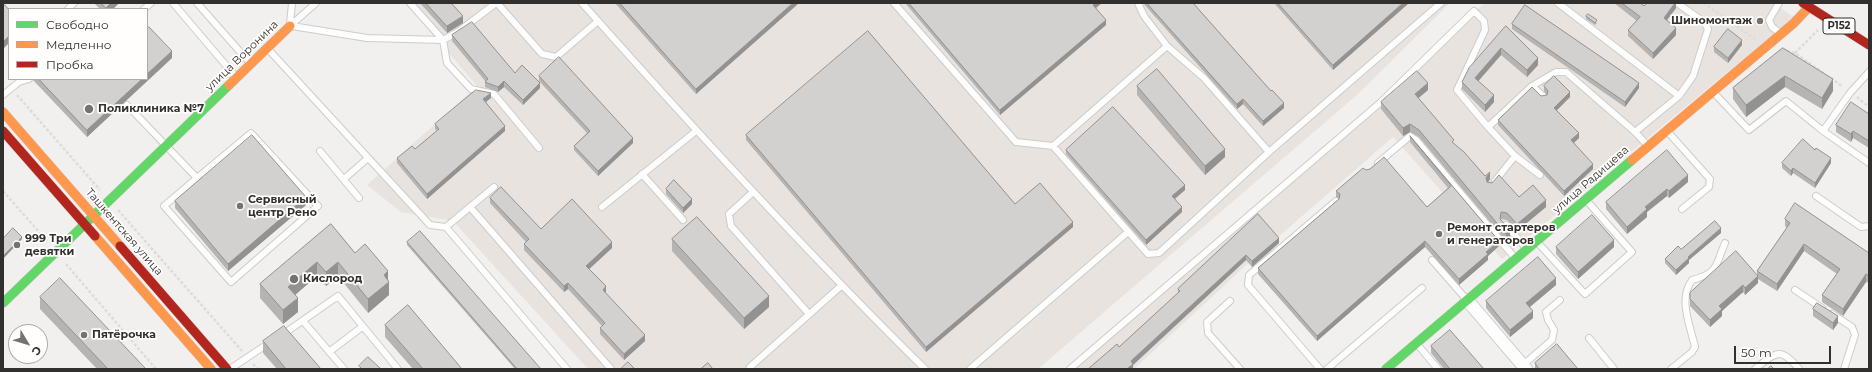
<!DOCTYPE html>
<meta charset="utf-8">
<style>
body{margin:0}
#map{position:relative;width:1872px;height:372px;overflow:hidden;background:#f2f0ef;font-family:Montserrat,sans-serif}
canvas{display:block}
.frame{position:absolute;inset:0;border:4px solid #31302f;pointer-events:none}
.legend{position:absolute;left:8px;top:8px;width:140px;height:72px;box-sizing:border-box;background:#fffefd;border:1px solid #adacab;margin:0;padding:5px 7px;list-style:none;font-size:12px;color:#31302f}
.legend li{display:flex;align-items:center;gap:8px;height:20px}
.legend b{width:20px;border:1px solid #adacab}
.north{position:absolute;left:8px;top:324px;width:40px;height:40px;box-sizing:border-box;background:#fffefd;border:1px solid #adacab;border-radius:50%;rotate:128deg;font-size:11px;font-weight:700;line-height:16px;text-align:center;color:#31302f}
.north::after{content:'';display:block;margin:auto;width:14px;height:18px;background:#757372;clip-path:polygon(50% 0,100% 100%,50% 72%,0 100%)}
.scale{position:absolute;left:1734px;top:346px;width:97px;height:18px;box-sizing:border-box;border:2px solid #31302f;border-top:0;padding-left:5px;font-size:12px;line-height:14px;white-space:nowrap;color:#31302f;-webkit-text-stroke:3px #fffefd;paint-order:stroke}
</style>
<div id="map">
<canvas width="1872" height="372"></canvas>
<div class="frame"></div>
<ul class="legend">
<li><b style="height:5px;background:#63d668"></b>Свободно</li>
<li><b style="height:5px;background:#ff974d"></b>Медленно</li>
<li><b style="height:5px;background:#b3261e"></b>Пробка</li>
</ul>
<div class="north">С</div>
<div class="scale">50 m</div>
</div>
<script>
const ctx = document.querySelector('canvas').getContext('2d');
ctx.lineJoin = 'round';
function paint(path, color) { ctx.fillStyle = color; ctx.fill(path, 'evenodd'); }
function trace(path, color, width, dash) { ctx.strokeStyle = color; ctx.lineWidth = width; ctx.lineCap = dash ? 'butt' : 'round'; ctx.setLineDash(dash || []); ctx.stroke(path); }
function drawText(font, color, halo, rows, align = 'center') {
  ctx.font = font + ' Montserrat,sans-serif'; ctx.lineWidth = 3.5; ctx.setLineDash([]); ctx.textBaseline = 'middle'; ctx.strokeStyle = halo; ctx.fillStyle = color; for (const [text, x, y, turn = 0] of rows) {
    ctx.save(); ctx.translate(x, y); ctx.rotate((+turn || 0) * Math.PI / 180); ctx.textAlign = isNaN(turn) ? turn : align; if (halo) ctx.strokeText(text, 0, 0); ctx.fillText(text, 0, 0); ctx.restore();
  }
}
paint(new Path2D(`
 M406 3H1450L1358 94 1038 369H588L453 221 401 212 367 185 477 86Z
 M1484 3H1773L1794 17 1502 259 1393 137 1254 258 1134 369H1075L1384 102Z`), '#e8e3de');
const lane = new Path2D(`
 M173 3 235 76
 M197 3 250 63
 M496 3 458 32 443 40 447 63 471 89 494 94 539 148
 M497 3 542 54 556 57 598 21
 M582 3C693 128 806 252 925 369
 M894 3 1016 142 1053 146 1148 254 1159 253 1269 152 1441 3
 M1558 3 1679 96 1693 76 1708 29 1704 22 1677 3
 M1779 3 1769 20 1772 27 1780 33
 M68 9 74 3
 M144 9 151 3
 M290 24 292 3
 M291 25 316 3
 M292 26 367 38 443 40 410 3
 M1167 46 1204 78 1269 152
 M268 49 430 225 446 227 567 369
 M19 82 29 79
 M1532 86 1544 97
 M1714 93 1749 130 1786 101 1823 131 1850 93 1869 72
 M3 95 19 82 20 79
 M127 105 197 178 164 206 231 282 318 206 251 133 197 178
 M1823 131 1869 163
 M1635 132 1648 146
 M1668 132 1710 179 1709 187 1682 209
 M1053 146 1167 46 1144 16 1138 3
 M320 151 359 198
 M1378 163 1410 136 1416 140 1515 258
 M642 174 683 220
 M1540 175 1515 156 1488 127 1532 86 1556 72H1566L1635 132 1679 96
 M344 179 368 158
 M1495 181 1515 156
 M753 192 729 214 731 226 809 314
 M1816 196 1861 227 1869 226
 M470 207 611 369
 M602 207 696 131
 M1506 225 1526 248
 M446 227 494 187
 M1538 243 1585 294 1632 252 1587 201
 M1432 260 1467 300
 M1795 290 1822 308
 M1230 301 1207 322 1208 333 1240 369
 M1832 314 1852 327 1855 335 1844 369
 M303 321 344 369
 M282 335 338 296 398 369
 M1589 338 1614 369
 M1417 344 1438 369
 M329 352 362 327
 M1523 365 1552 340 1554 330 1548 320 1546 312 1560 300
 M230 369 269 343
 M749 369 750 367 841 286
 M970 369 1128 232
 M1070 369 1381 102 1474 11 1484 21 1485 30 1457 90 1488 127
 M1320 369 1248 285 1249 275 1336 201
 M1327 369 1422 288
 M1671 369 1692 352 1695 347C1690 325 1678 299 1692 280 1719 273 1715 266 1725 243
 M1755 369C1776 352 1780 346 1799 369`);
const street = new Path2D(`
 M1467 300 1526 369`);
const fast = new Path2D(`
 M3 303 229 85
 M1386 369 1632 160`);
const slow = new Path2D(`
 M229 85 290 26
 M3 112 120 246
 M1632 160 1794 23 1809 7
 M95 236 211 369`);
const jam = new Path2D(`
 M1803 3 1869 45
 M3 131 95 236
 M120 246 227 369`);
trace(lane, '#cdcccb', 8);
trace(street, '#cdcccb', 14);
trace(fast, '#cdcccb', 10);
trace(slow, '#cdcccb', 10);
trace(jam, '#cdcccb', 10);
trace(new Path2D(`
 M1704 3 1755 39
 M1787 51 1795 53 1825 74
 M1795 53 1818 30
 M1831 78 1843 87
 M17 95 100 190
 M1857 97 1869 107
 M3 191 47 241
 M118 210 242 351
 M66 264 156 369
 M253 364 258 369`), '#dddcdc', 2.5, [3, 2]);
trace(lane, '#fdfdfd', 6);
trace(street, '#fdfdfd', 12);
trace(fast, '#63d668', 9);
trace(slow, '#ff974d', 9);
trace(jam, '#b3261e', 9);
paint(new Path2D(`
 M94 3H119L113 9H100Z
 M420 3H451L463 23 447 33Z
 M615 3H799L696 94Z
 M905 3H1102L1096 8 1106 25 1000 115Z
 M1143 3H1193L1271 91 1284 108 1263 126 1243 104 1237 109Z
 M1274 3H1409L1333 70Z
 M1614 3H1640L1644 6 1676 3V8L1667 20 1676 35 1653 59 1628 36V30L1637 21Z
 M1586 16 1597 23 1595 25 1586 19Z
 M1512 24 1639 88 1625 107 1512 29Z
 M1506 26 1538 65 1527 77 1501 55 1478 81 1494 102 1485 112 1462 89V82Z
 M452 35 515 73 540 88 523 105 504 87 498 92 485 87V82H486L452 41Z
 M1742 45 1728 63 1714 52V47Z
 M1783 48 1833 91 1822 109 1785 87 1746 117 1733 99V88Z
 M172 58 87 137 33 80V79H147Z
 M539 76 633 143 598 176 574 150V146L587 133 539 81Z
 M1137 86 1225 157 1205 175 1137 95Z
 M1544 86 1570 97 1557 110 1579 138 1574 143 1593 169 1564 196 1498 125V120L1547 95 1544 91Z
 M1428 90 1418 98 1454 144 1485 176 1490 179 1488 182 1519 197 1546 207 1517 231 1507 220 1501 219 1510 237 1506 241 1419 137 1410 132 1403 136 1381 109V102Z
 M491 98 486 102 505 131 427 199 397 163V158L415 149 437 131 435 129V124Z
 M1869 114V148L1853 138 1851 142 1836 132V125Z
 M746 135 1015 204 1073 227 926 352 746 140Z
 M1410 136 1499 241V246L1488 256V260L1459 285 1425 247 1317 341 1258 274V268L1339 199 1336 197V191L1366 170 1427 207 1448 188 1410 142Z
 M1066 150 1185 190 1175 199 1182 212 1146 245 1066 154Z
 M1782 163H1831L1815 188 1793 173 1791 176 1782 168Z
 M1688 182 1669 198 1667 196 1647 212V217L1627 234 1606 209V202Z
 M666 189 692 204 683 213 666 194Z
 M490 198 541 229 612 248 589 269 606 292 605 293 645 341 624 360 600 334V328L602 326 568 289 564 292 524 250V244L526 242 490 203Z
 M175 201 306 205 228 271 175 208Z
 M1258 214 1279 243 1252 267 1246 260 1133 365V369L1119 347 1178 293V289Z
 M1785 219 1869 253V283L1866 282 1843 316 1822 302V295L1837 274 1804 251 1777 291 1758 279V283L1745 295 1743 292 1722 311V316L1710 327 1690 306V293L1757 275V271L1787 228 1785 226Z
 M331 224 355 253 388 280 389 295 368 313 338 276 326 286 317 276 295 295 298 312 283 324 260 298V284Z
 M1721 233 1689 260V263L1676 275 1665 263V259L1681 249Z
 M672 239 769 307 744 329 672 251Z
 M407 242 541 369H515L407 245Z
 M1556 247H1614L1578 279 1556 254Z
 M1556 285 1530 307 1533 318 1510 337 1486 308V301Z
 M40 297 146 369H97L40 309Z
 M1813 309 1838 323 1833 330 1813 316Z
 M385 325 462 369H413L385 337Z
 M263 341 321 369H277L263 353Z
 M1431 346 1484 369H1444L1431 353Z
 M1535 363 1578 369H1535Z`), '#b5b4b3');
paint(new Path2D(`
 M111 3H119L113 9H106V8Z
 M793 3H799L696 94V89Z
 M1096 3H1102L1093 10V5Z
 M1403 3H1409L1333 70V65Z
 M1675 3H1676V8L1664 24V18Z
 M463 16V23L447 33V26Z
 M1106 20V25L1000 115V110Z
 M1676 28V35L1653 59V53Z
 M9 36V43L3 49V42Z
 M1742 40V45L1728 63V58Z
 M1501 48V55L1475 85V78Z
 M172 51V58L87 137V130L142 79H147V74Z
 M1538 58V65L1527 77V70Z
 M1785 76V87L1746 117V105Z
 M1833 79V91L1822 109V98Z
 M504 81V87L498 92V87Z
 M540 83V88L523 105V100Z
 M1428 83V90L1415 101V94Z
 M1639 83V88L1625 107V102Z
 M1570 92V97L1554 113V108Z
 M491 93V98L483 104V99Z
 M1494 95V102L1485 112V105Z
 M1243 99V104L1237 109V104Z
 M1284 103V108L1263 126V121Z
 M1410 124V132L1403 136V128Z
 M505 126V131L427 199V194Z
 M1853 131V138L1851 142V134Z
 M1579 133V138L1571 145V140Z
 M633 138V143L598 176V171Z
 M1225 149V157L1205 175V166Z
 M1831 158V163L1815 188V183Z
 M1593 164V169L1564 196V191Z
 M1793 168V173L1791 176V171Z
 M1490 172V179L1486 185V178Z
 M1688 175V182L1669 198V191Z
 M1185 185V190L1172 201V196Z
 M1667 189V196L1647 212V217L1627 234V227L1645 207Z
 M306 197V205L228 271V264Z
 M692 199V204L683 213V208Z
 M1546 200V207L1517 231V224Z
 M1182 207V212L1146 245V240Z
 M1073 222V227L926 352V347Z
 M1721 228V233L1689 260V263L1676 275V270L1688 257Z
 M1510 230V237L1506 241V234Z
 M22 237V239L3 259V256Z
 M1279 238V243L1252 267V261Z
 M1614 240V247L1578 279V272Z
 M1425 241V247L1317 341V336Z
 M1499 241V246L1488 256V260L1459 285V279L1486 252Z
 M612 242V248L586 272V266Z
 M1804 244V251L1777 291V284Z
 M1246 255V260L1133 365V369H1127L1131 361Z
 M317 262V276L288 301V287Z
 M338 262V276L326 286V272Z
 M388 271V282H389V295L368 313V299L384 275Z
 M1866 274V282L1843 316V309Z
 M1758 276V283L1745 295V288Z
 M1556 278V285L1526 310V303Z
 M568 283V289L564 292V286Z
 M1743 285V292L1722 311V316L1710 327V320L1719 306Z
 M606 286V292L603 296V290Z
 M769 296V307L744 329V318Z
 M298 298V312L283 324V310Z
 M1533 311V318L1510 337V330Z
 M1838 316V323L1833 330V323Z
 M645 335V341L624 360V354Z`), '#939292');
const building = new Path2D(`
 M101 3H111L106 8Z
 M426 3H451L463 16 447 26Z
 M620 3H793L696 89Z
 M909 3H1096L1093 5 1106 20 1000 110Z
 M1147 3H1193L1271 91 1272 90 1284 103 1263 121 1243 99 1237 104Z
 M1278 3H1403L1333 65Z
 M1622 3H1640L1644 6 1647 3H1675L1664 18 1676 28 1653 53 1628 30 1640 17Z
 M5 5 9 10V36L3 42V7Z
 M1525 5 1639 83 1625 102 1512 24Z
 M1588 14 1597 20 1595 23 1586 16Z
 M472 22 515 73 522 65 540 83 523 100 504 81 498 87 485 82 488 79 452 35Z
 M1506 26 1538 58 1527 70 1501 48 1475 78 1494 95 1485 105 1462 82 1469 68Z
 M149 27 172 51 147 74V29Z
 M1728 29 1742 40 1728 58 1714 47Z
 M868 31 1015 204 1040 183 1073 222 926 347 746 135Z
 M1783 48 1833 79 1822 98 1785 76 1746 105 1733 88Z
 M559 57 633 138 598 171 574 146 590 131 539 76Z
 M1157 69 1225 149 1205 166 1137 86Z
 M1417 71 1428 83 1415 94 1454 140 1452 142 1464 152 1485 176 1490 172 1486 178 1487 182 1492 183 1499 175 1519 197 1533 185 1546 200 1517 224 1507 213 1501 212 1500 219 1510 230 1506 234 1419 130 1410 124 1403 128 1381 102Z
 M1554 76 1570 92 1554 108 1579 133 1571 140 1593 164 1564 191 1498 120 1532 87 1541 96 1547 95 1548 91 1544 86Z
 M39 79H142L87 130Z
 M476 90 491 93 483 99 505 126 427 194 397 158 412 146 415 149 439 129 435 124Z
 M1851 102 1869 114V141L1853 131 1851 134 1836 125Z
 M1113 107 1185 185 1172 196 1182 207 1146 240 1066 150Z
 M252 135 306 197 228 264 175 201Z
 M1410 136 1499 241 1486 252 1488 254 1459 279 1425 241 1317 336 1258 268 1339 199 1340 194 1336 191 1363 168 1366 170 1370 169 1384 157 1427 207 1451 186Z
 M1803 139 1815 150 1816 148 1831 158 1815 183 1793 168 1791 171 1782 163Z
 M1667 150 1688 175 1669 191 1667 189 1645 207 1647 209 1627 227 1606 202Z
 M674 180 692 199 683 208 666 189Z
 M501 187 541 229 572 199 612 242 586 266 606 286 603 290 645 335 624 354 600 328 605 323 568 283 564 286 524 244 529 239 490 198Z
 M1795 203 1869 253V276L1866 274 1843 309 1822 295 1840 269 1804 244 1777 284 1757 271 1790 223 1785 219Z
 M1258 214 1279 238 1252 261 1246 255 1131 361 1133 364 1127 369H1088L1117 344 1119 347 1180 291 1178 289Z
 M1592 215 1614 240 1578 272 1556 247Z
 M697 217 769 296 744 318 672 239Z
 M1715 221 1721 228 1688 257 1689 258 1676 270 1665 259 1678 246 1681 249Z
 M331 224 355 253 365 244 388 271 384 275 389 282 368 299 338 262 326 272 317 262 288 287 298 298 283 310 260 284Z
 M13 228 22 237 3 256V239Z
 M420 231 541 369H517L407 242Z
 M1736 251 1758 276 1745 288 1743 285 1719 306 1722 309 1710 320 1690 299V293Z
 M1538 257 1556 278 1526 303 1533 311 1510 330 1486 301Z
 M60 278 146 369H108L40 297Z
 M1817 303 1838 316 1833 323 1813 309Z
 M408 305 462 369H423L385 325Z
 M284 326 321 369H286L263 341Z
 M1450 330 1484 369H1450L1431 346Z
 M1557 344 1578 369H1539L1535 363Z
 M368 357 380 368 379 369H362L359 366Z
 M628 362 635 369H621Z
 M708 363 713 369H701Z
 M1771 366 1774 369H1768Z`);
paint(building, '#d2d1d0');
trace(building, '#939292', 1);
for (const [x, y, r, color] of [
 [1760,21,4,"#757372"],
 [89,109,5,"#757372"],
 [240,206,4,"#757372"],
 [1439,234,4,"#757372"],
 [17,245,4,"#757372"],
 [294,279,5,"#757372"],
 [84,335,4,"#757372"]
]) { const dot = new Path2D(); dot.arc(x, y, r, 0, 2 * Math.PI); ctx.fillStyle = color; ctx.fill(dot); trace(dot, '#fffefd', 1.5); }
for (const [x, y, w] of [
 [1839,26,32]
]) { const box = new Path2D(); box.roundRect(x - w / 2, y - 8, w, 16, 3); ctx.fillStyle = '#fffefd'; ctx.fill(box); trace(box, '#31302f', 1); }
drawText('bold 10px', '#31302f', null, [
 ["Р152",1839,26]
]);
drawText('bold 11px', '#31302f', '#fffefd', [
 ["Шиномонтаж",1752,21,"right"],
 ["Поликлиника №7",98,109],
 ["Сервисный",248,200],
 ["центр Рено",248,213],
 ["Ремонт стартеров",1447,228],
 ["и генераторов",1447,241],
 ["999 Три",25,239],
 ["девятки",25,252],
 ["Кислород",303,279],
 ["Пятёрочка",92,335]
], 'left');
drawText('11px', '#31302f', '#fffefd', [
 ["улица Воронина",242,56,-44],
 ["улица Радищева",1591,180,-41],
 ["Ташкентская улица",124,232,49]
]);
</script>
